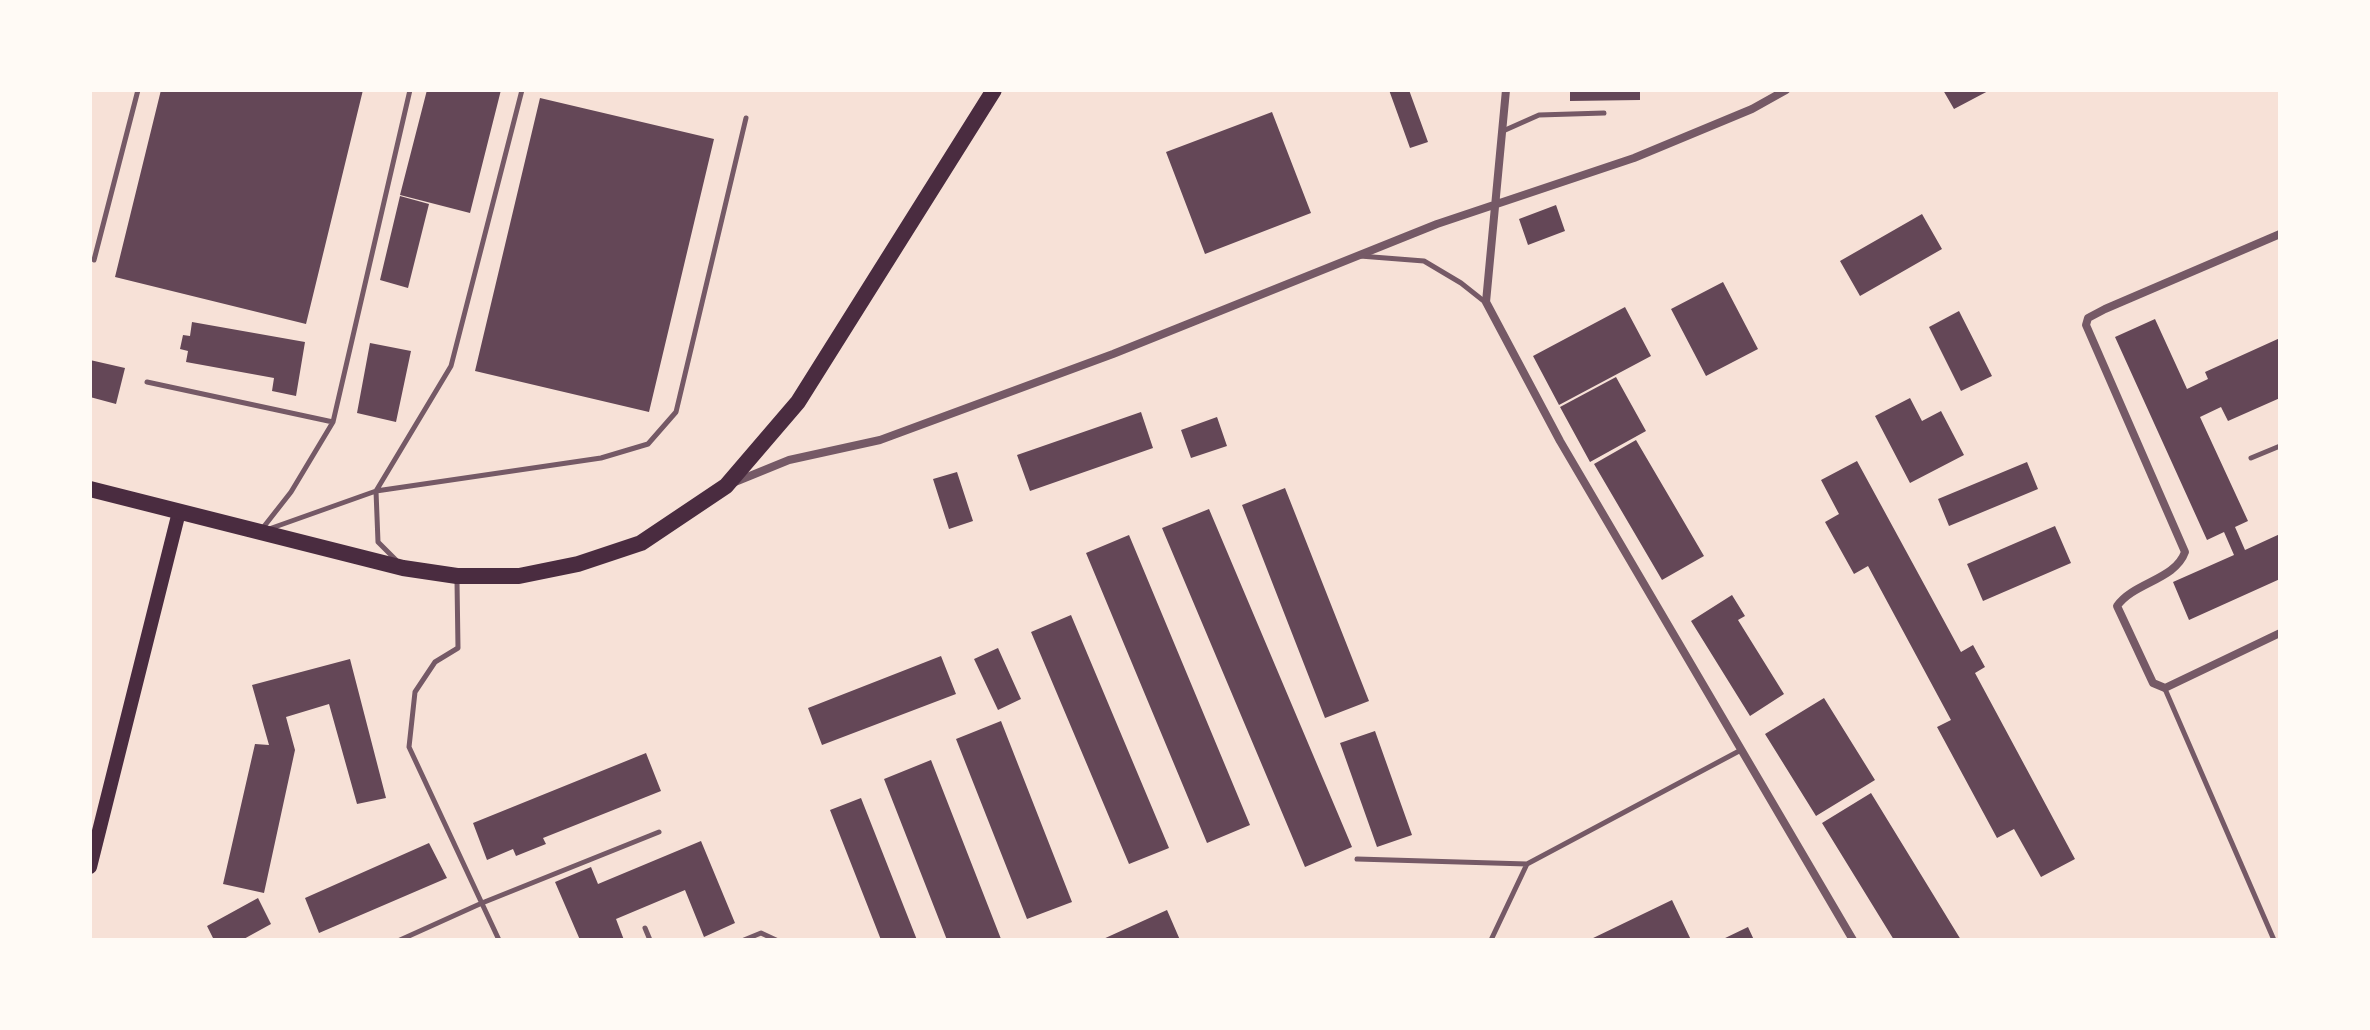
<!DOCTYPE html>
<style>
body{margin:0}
#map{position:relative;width:2370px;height:1030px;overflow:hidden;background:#f7e1d7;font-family:Georgia,serif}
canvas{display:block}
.frame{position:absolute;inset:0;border:92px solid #fffaf5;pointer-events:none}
</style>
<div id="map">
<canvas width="2370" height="1030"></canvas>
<div class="frame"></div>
</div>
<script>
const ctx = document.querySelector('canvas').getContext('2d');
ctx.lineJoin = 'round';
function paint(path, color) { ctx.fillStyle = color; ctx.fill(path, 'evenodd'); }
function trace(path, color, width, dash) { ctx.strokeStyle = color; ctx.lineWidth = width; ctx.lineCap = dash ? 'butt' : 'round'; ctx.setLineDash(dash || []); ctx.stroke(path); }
paint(new Path2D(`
 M161 90H363L306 324 115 277Z
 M427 90H501L470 213 400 195Z
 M1389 90H1409L1428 142 1410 148Z
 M1570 90H1640V100L1570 101Z
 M1943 90H1990L1954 109Z
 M540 98 714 139 649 412 475 371Z
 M1272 112 1311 213 1205 254 1166 152Z
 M400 196 429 204 408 288 380 280Z
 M1556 205 1565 231 1528 245 1519 219Z
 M1922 214 1942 249 1860 296 1840 261Z
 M1723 282 1758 349 1706 376 1671 309Z
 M1625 307 1651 356 1559 405 1533 356Z
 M1959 311 1992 376 1961 391 1929 327Z
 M2155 319 2187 389 2208 379 2205 372 2280 338V398L2228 421 2221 407 2200 417 2248 521 2235 527 2245 550 2280 534V579L2189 620 2173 582 2234 555 2224 532 2207 540 2115 337Z
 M192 322 305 342 296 396 272 391 274 378 186 362 188 351 180 349 183 335 190 336Z
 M370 343 411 351 396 422 357 413Z
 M90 360 125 368 116 404 90 397Z
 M1616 377 1646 431 1590 462 1560 407Z
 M1910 398 1922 421 1941 411 1964 455 1910 483 1875 416Z
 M1141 412 1153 448 1030 491 1017 455Z
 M1217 417 1227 446 1191 458 1181 430Z
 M1636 440 1704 556 1662 580 1594 464Z
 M1857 461 1961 652 1973 645 1985 667 1975 673 2075 859 2041 877 2014 829 1997 838 1937 727 1951 720 1868 566 1854 574 1825 522 1839 514 1821 480Z
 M2027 462 2038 489 1949 526 1938 499Z
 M957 472 973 521 949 529 933 479Z
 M1285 488 1369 701 1325 718 1242 505Z
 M1209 509 1352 847 1305 867 1162 528Z
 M2055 526 2071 563 1983 601 1967 564Z
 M1129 535 1250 825 1207 843 1086 553Z
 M1732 595 1745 616 1738 620 1784 694 1750 716 1691 621Z
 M1071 615 1169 848 1129 864 1031 632Z
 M998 648 1021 699 998 710 974 659Z
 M941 656 956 694 822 745 808 708Z
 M350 659 386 798 357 804 329 704 286 717 295 750 264 893 223 884 255 744 269 745 252 685Z
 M1824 698 1875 780 1816 816 1765 734Z
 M1001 721 1072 902 1027 919 956 739Z
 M1375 731 1412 835 1377 847 1340 743Z
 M646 753 661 791 543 838 546 844 516 856 513 849 487 860 473 823Z
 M931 760 1001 939 998 940H947L884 779Z
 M1871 793 1961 940H1894L1822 823Z
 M861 798 917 940H881L830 810Z
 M701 841 735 923 704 937 685 890 616 919 624 940H580L555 882 591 867 598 884Z
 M429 843 447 878 319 933 305 898Z
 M258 898 271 924 242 940H214L207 926Z
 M1672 900 1691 940H1589Z
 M1167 910 1180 940H1101Z
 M1748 927 1754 940H1721Z`), '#644757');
trace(new Path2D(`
 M1503 131 1539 115 1604 113
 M1360 256 1424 261 1461 283 1485 302
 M94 260 138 90
 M147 382 333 422 291 492 262 529
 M333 422 410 90
 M2251 458 2280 446
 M269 529 376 491 601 458 648 444 676 412 746 118
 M396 560 378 542 376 491 451 366 522 90
 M457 581 458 648 435 662 415 692 409 747 499 940
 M2165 689 2274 940
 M1357 859 1527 864
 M645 928 650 940
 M400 940 482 903 659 832
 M744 940 761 933 776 940
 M1491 940 1527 864 1741 750`), '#755966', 5);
trace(new Path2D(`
 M1506 90 1486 302 1560 441 1853 940
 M2280 234 2105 309 2088 318 2086 325 2185 552C2175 580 2134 582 2117 606L2153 683 2165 688 2280 633
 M735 482 789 460 880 440 1113 354 1437 224 1634 158 1752 109 1786 90`), '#755966', 8);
trace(new Path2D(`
 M90 867 179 512`), '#4a2c40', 14);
trace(new Path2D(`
 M90 489 403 568 457 576H519L578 564 641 543 726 486 798 402 994 90`), '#4a2c40', 16);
</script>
